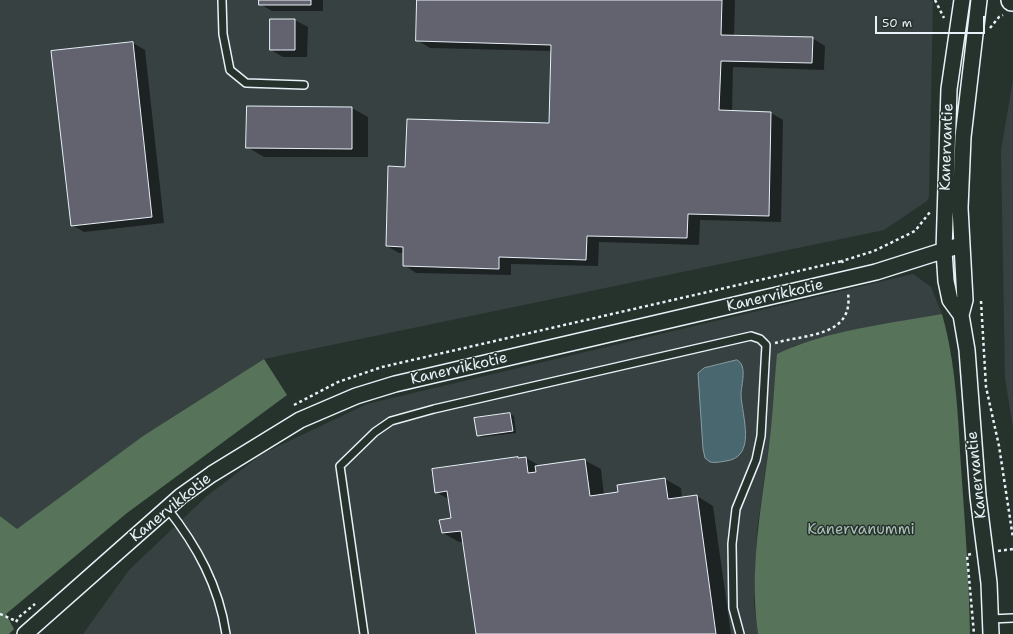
<!DOCTYPE html>
<style>
body{margin:0}
#map{position:relative;width:1013px;height:634px;overflow:hidden;background:#26332d;font-family:"Shantell Sans",sans-serif}
canvas{display:block}
.scale{position:absolute;left:875px;top:16px;width:110px;height:18px;box-sizing:border-box;border:2px solid #e8f1f8;border-top:0;padding-left:5px;font-size:12px;line-height:14px;white-space:nowrap;color:#e8f1f8;-webkit-text-stroke:3px #26332d;paint-order:stroke}
</style>
<div id="map">
<canvas width="1013" height="634"></canvas>
<div class="scale">50 m</div>
</div>
<script>
const ctx = document.querySelector('canvas').getContext('2d');
ctx.lineJoin = 'round';
function paint(path, color) { ctx.fillStyle = color; ctx.fill(path, 'evenodd'); }
function trace(path, color, width, dash) { ctx.strokeStyle = color; ctx.lineWidth = width; ctx.lineCap = dash ? 'butt' : 'round'; ctx.setLineDash(dash || []); ctx.stroke(path); }
function drawText(font, color, halo, rows, align = 'center') {
  ctx.font = font + ' "Shantell Sans",sans-serif'; ctx.lineWidth = 3; ctx.setLineDash([]); ctx.textBaseline = 'middle'; ctx.strokeStyle = halo; ctx.fillStyle = color; for (const [text, x, y, turn = 0] of rows) {
    ctx.save(); ctx.translate(x, y); ctx.rotate((+turn || 0) * Math.PI / 180); ctx.textAlign = isNaN(turn) ? turn : align; if (halo) ctx.strokeText(text, 0, 0); ctx.fillText(text, 0, 0); ctx.restore();
  }
}
paint(new Path2D(`
 M0 0H929L933 1 929 196 927 201 884 230 264 359 143 436 17 530 0 516Z
 M1013 80V428L1005 378 1001 150Z
 M913 274 931 287 942 314 842 333 793 346 769 445 757 530 754 605 758 634H83L129 570 207 496 262 454 367 404Z`), '#384141');
paint(new Path2D(`
 M942 314C956 363 958 416 961 467 965 523 969 578 970 634H758C749 569 761 510 769 446 773 416 774 385 777 354 827 330 888 324 942 314Z
 M264 359 287 395 127 513 6 614 14 629 9 634H0V516L17 529 143 436Z`), '#57735a');
const water = new Path2D(`
 M737 360C748 365 741 385 741 395 742 416 757 457 726 461 720 462 715 463 710 462L705 458 703 449 698 373 704 368Z`);
paint(water, '#48676e');
trace(water, '#889ea5', 1);
paint(new Path2D(`
 M260 0H323V11H272L260 4Z
 M418 0H735L734 36 812 38 825 46 824 70 733 67 732 112 771 113 783 120 781 222 700 220 699 245 599 242 598 266 511 264V275L416 273 404 265V253H399L387 246 550 124 552 51 430 48 417 40Z
 M271 20H295L308 27 307 57H283L271 50Z
 M133 43 145 50 164 223 84 232 72 225Z
 M352 108 368 117V157H264L247 147Z
 M510 414 514 416 516 433 482 437 478 435Z
 M517 458H526L540 466 584 460 601 469 604 495 619 493 665 479 681 488 682 498 697 496 713 506 731 634H477L463 542H459L443 533 452 519 450 500 436 492Z`), '#0007');
const building = new Path2D(`
 M259 0H311V5H259Z
 M417 0H722L721 35 813 37 812 63 721 61 719 110 771 112 769 216 688 214 687 238 587 236 586 260 499 257V269L403 266V247L386 246 388 166 405 167 407 119 549 123 551 45 416 41Z
 M270 19H295V50H270Z
 M133 42 152 217 71 226 51 51Z
 M247 106 352 107V149L246 148Z
 M510 413 513 431 477 436 474 418Z
 M518 457V458L526 457 528 473 536 472 535 466 585 459 590 496 618 492 617 485 665 478 668 499 697 495 716 634H476L461 531 442 533 439 520 451 518 447 491 435 493 432 469Z`);
paint(building, '#62636f');
trace(building, '#e8f1f8', 1);
const lane = new Path2D(`
 M222 0 223 34 230 70 246 83 304 85
 M167 508C197 546 219 586 226 634
 M991 619 1013 618
 M364 634 340 466 375 432 391 421 434 409 751 336 760 339 766 345 761 436 756 460 736 509 732 544 733 608 740 634`);
const street = new Path2D(`
 M979 0 963 137 960 208 965 300 961 315 967 350 978 496 989 583 991 634
 M961 315 950 300 946 281 944 251 949 89 962 0
 M25 634 181 496 212 474 300 420 356 396 395 384 876 272 961 245`);
const secondary = new Path2D(`
 M1012 0H1013`);
trace(lane, '#e8f1f8', 10);
trace(street, '#e8f1f8', 18);
trace(secondary, '#e8f1f8', 24);
trace(new Path2D(`
 M935 0 944 18
 M990 28 999 17 1003 15
 M843 263 842 261 874 251 915 231 930 212
 M981 301 986 387 999 446 1013 538
 M775 343C806 334 854 337 848 293
 M294 405 338 382 382 367 842 261
 M998 551 1013 549
 M971 554 967 555 974 634
 M0 614 16 621
 M16 622 19 617 35 604`), '#e8f1f8', 2.5, [3, 3]);
trace(lane, '#26332d', 7);
trace(street, '#26332d', 15);
trace(secondary, '#26332d', 21);
drawText('15px', '#e8f1f8', '#26332d', [
 ["Kanervantie",947,147,-88],
 ["Kanervikkotie",775,296,-13],
 ["Kanervikkotie",459,369,-13],
 ["Kanervantie",977,475,-96],
 ["Kanervikkotie",171,508,-39]
]);
drawText('15px', '#aebfb9', '#26332d', [
 ["Kanervanummi",861,530]
]);
</script>
